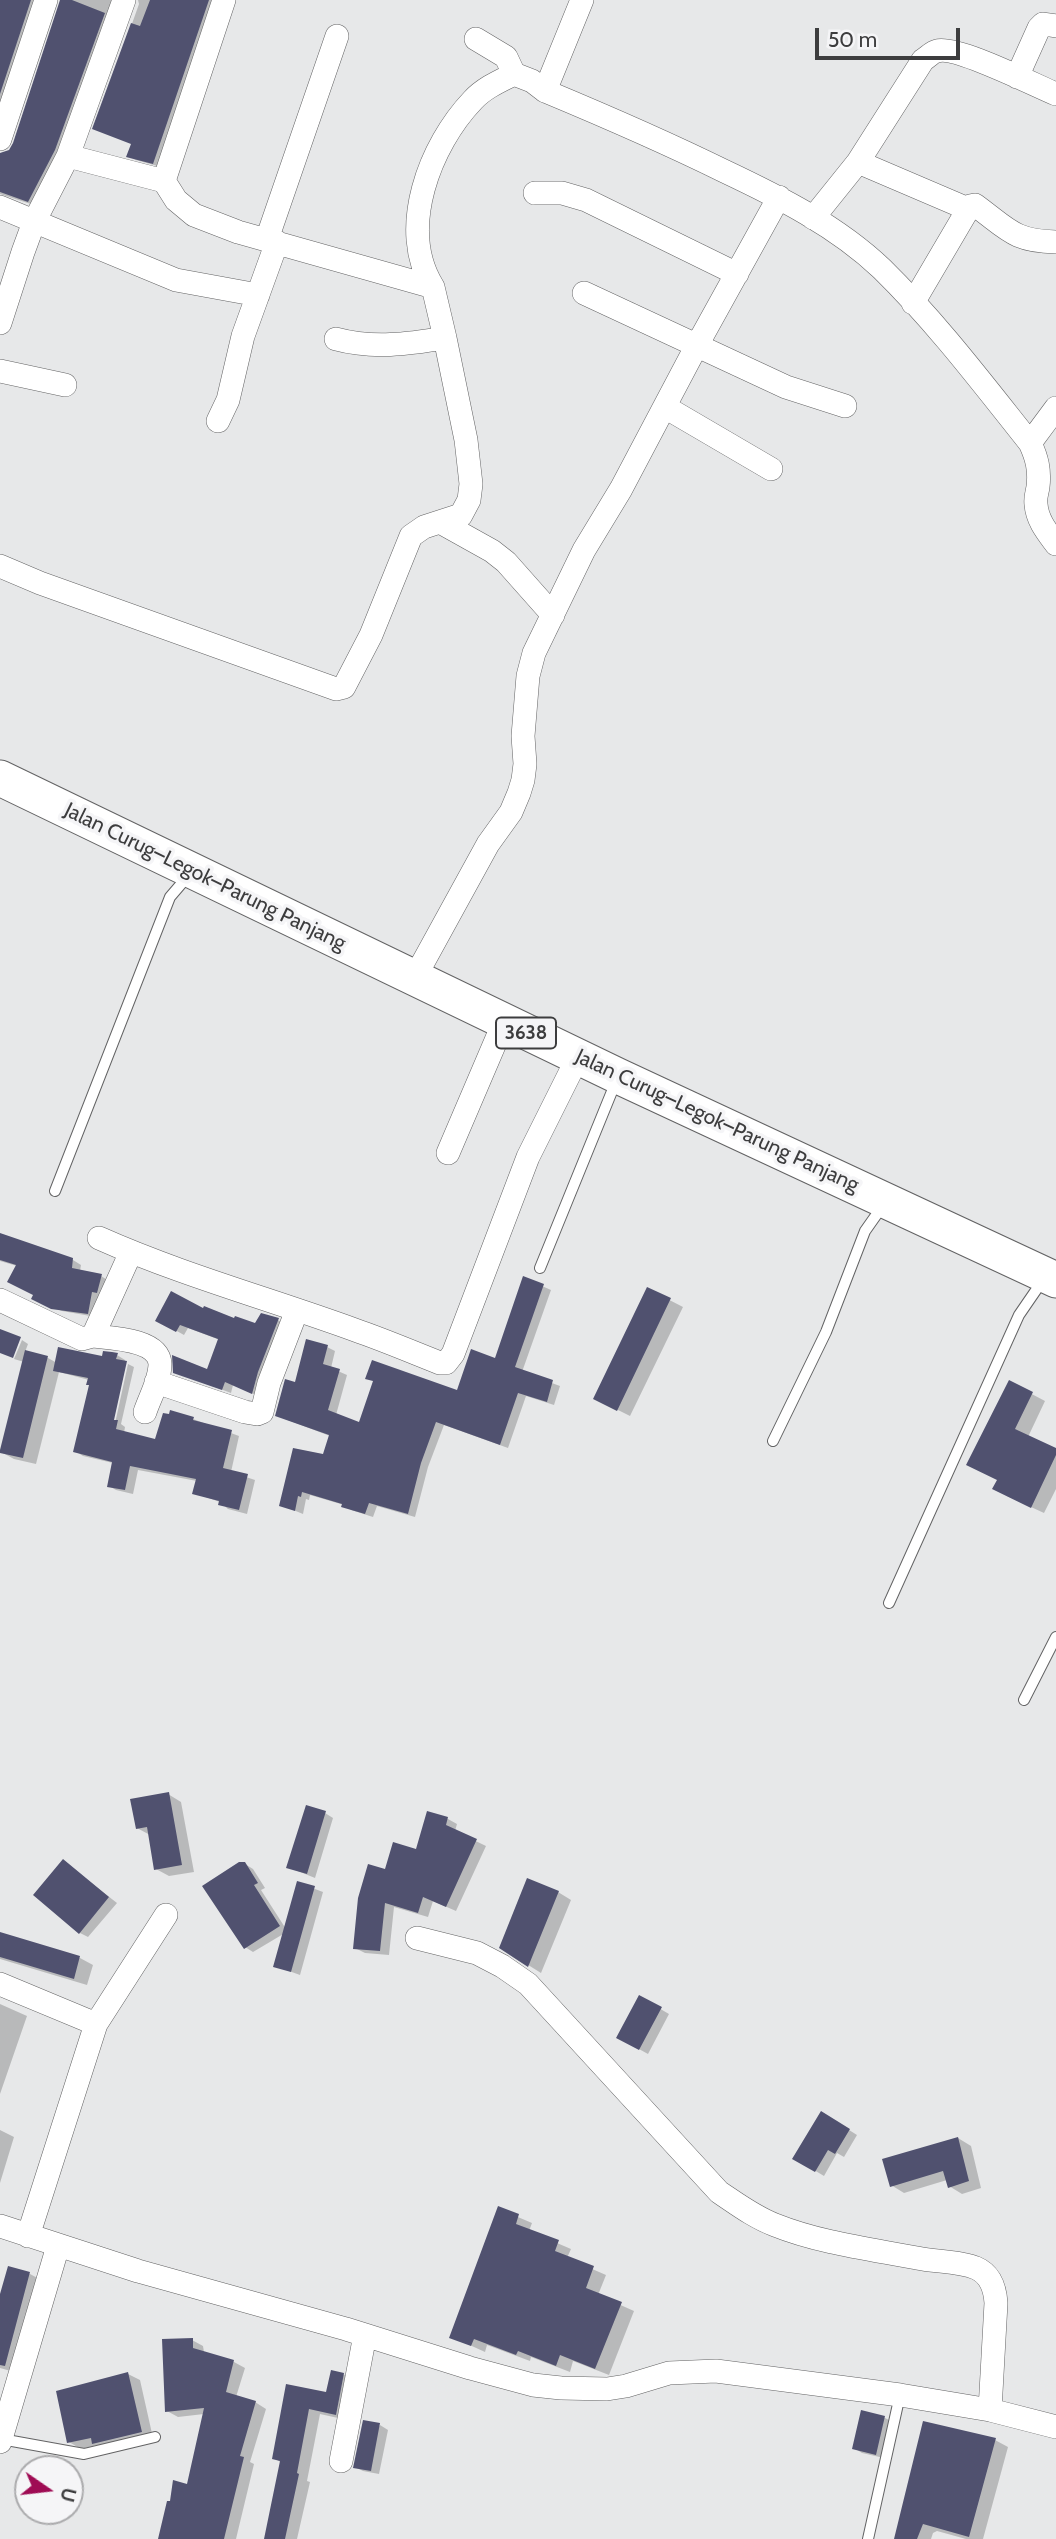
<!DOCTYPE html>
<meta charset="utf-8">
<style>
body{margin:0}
#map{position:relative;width:1056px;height:2539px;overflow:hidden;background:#e7e8e9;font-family:Cabin,sans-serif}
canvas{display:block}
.north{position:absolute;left:14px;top:2455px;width:70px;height:70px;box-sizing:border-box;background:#f5f5f7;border:2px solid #ababad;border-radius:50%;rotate:104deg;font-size:19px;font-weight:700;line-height:28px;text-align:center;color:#3d3d3e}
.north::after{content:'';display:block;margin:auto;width:24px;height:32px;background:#9f0c54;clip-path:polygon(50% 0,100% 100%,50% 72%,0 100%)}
.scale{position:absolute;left:815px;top:28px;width:145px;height:32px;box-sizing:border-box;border:4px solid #3d3d3e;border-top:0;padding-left:9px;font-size:21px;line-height:24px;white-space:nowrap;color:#3d3d3e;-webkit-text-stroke:5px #f5f5f7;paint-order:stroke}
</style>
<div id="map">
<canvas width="1056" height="2539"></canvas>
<div class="north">U</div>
<div class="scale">50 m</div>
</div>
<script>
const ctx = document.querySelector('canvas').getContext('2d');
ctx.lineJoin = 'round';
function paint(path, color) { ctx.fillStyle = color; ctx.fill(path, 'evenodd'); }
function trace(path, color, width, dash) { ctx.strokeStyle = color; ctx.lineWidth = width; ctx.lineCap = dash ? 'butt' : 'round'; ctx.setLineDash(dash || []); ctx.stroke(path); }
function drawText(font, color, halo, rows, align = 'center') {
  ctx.font = font + ' Cabin,sans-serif'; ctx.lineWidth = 7; ctx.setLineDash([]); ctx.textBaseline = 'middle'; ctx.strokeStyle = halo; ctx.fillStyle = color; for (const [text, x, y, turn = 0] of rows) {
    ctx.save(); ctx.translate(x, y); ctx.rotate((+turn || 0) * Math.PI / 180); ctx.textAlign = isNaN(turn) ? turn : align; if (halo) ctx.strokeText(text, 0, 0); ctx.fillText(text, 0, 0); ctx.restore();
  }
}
paint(new Path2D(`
 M0 0H41L0 122Z
 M61 0H119L37 206 0 194V154L10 151 15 144Z
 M138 0H219L161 167 136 160 128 156 133 144 95 128 139 4Z
 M0 1236 73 1260 81 1265 80 1271 101 1276 109 1281 96 1317 62 1311 41 1303 17 1266 0 1261Z
 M524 1278 551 1290 522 1372 560 1386 554 1405 526 1396 508 1448 444 1425 428 1467 415 1517 377 1506 373 1517 351 1510 344 1505 310 1495 309 1500 306 1499 303 1514 281 1505 324 1457 330 1436 285 1419 296 1384 327 1347 335 1351 331 1368 347 1375 336 1415 360 1424 458 1392 496 1360Z
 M648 1289 683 1307 630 1416 608 1405Z
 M204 1311 256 1325 278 1320 286 1325 260 1397 233 1385 231 1393 175 1372 208 1371 220 1340 188 1328 184 1335 157 1320Z
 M22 1340 28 1344 25 1352 48 1358 57 1363 117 1355 125 1360 110 1428H114L128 1364 134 1367 121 1424 125 1427 124 1433 157 1441 193 1419 239 1436 231 1472 255 1480 247 1514 228 1509 220 1502 194 1493 197 1481 138 1470 133 1494 116 1490 109 1486 113 1463 83 1456 75 1451 90 1385 89 1380 59 1372 36 1464 14 1459 1 1452 24 1362 14 1359Z
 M1009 1382 1045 1401 1028 1437 1056 1450V1489L1044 1513 1007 1496 999 1480Z
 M168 1794 181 1802 194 1872 169 1876 156 1869 150 1835 137 1828Z
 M325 1813 333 1818 315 1878 288 1867Z
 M428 1813 448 1819 457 1824 455 1831 486 1846 456 1911 433 1901 428 1917 394 1907 389 1955 365 1953 355 1948 386 1871 417 1852Z
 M63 1861 117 1903 88 1937 80 1933Z
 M245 1864 253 1869 265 1888 261 1890 286 1929 299 1883 323 1892 300 1975 275 1966 285 1933 253 1952 245 1947Z
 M558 1892 571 1900 541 1973 501 1948Z
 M0 1934 80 1958 93 1965 87 1985 0 1959Z
 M640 1997 669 2014 648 2054 619 2038Z
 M0 2004 27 2016 0 2094Z
 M822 2113 857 2135 844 2157 837 2153 824 2176 794 2158Z
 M0 2130 14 2137 0 2183Z
 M958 2138 971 2146 981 2188 962 2194 949 2186 947 2180 904 2193 891 2185Z
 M499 2209 532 2223 529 2231 571 2249 567 2258 606 2275 598 2295 634 2311 609 2375 573 2361 570 2372 531 2357 530 2361 487 2345 485 2352 452 2337Z
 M9 2268 30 2274 43 2281 18 2373 0 2368V2301Z
 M192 2340 203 2346 204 2352 234 2362 245 2368 236 2397 255 2402 266 2409 250 2462 254 2464 236 2539H161L188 2486 204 2414 178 2417 167 2411Z
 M128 2374 140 2380 153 2438 105 2450 97 2445 81 2449 69 2442Z
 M343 2374 354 2381 347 2420 320 2414 307 2481 310 2482 297 2539H265L282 2463 274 2458 287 2386 327 2394Z
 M862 2412 885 2418 893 2422 884 2458 862 2453 854 2448Z
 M380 2425 388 2430 379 2474 363 2471 355 2467Z
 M995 2440 1008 2447 983 2539H966L937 2531 933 2533 931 2539H896Z`), '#0003');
paint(new Path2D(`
 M0 0H31L0 94Z
 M60 0H72L105 13 55 150 28 202 0 192V153L9 150 13 143Z
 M150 0H209L153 164 126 157 131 144 92 129 131 23 140 26Z
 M0 1233 73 1258 72 1268 102 1274 97 1293 92 1292 88 1314 51 1309 31 1299 33 1295 7 1282 16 1265 0 1260Z
 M523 1276 544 1284 515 1367 553 1380 547 1402 518 1393 500 1445 436 1422 421 1463 408 1514 369 1503 365 1514 341 1507 342 1504 302 1492 301 1497 298 1496 295 1511 279 1506 293 1448 323 1454 329 1435 275 1416 285 1379 295 1382 306 1339 328 1345 323 1364 340 1369 328 1410 359 1422 373 1381 365 1379 372 1360 457 1390 471 1349 495 1358Z
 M647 1287 671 1298 617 1411 593 1399Z
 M171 1291 203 1308 204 1306 234 1318 235 1316 255 1323 261 1313 279 1318 258 1372 252 1394 225 1382 222 1390 173 1373 172 1355 207 1369 218 1339 180 1325 176 1332 155 1321Z
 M0 1329 21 1337 13 1358 0 1353Z
 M58 1347 102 1356 103 1351 112 1352 118 1353 116 1359 127 1361 114 1420H118L116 1429 155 1439 163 1413 169 1414 170 1410 194 1417 193 1420 232 1430 223 1468 248 1474 239 1510 218 1505 219 1501 192 1494 196 1479 130 1466 125 1490 107 1487 112 1462 73 1452 89 1385H86L88 1378 53 1371Z
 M25 1350 48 1356 23 1458 0 1453V1450Z
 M1009 1380 1033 1392 1015 1429 1056 1448V1455L1031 1508 992 1489 997 1480 966 1465Z
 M169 1792 182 1865 154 1870 147 1827 136 1829 130 1799Z
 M306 1805 326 1811 307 1874 286 1868Z
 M427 1811 448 1817 446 1825 477 1839 446 1907 423 1897 418 1913 385 1903 380 1951 353 1949 358 1898 368 1864 385 1869 393 1842 416 1849Z
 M63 1859 109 1897 79 1934 33 1895Z
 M239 1862H245L258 1883 254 1885 280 1926 244 1949 202 1886Z
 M527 1878 559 1891 528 1967 499 1948Z
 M297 1881 315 1886 291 1972 273 1967Z
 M0 1932 80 1956 74 1979 0 1957Z
 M639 1995 662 2007 639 2050 616 2038Z
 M821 2111 850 2129 835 2154 828 2150 815 2172 792 2159Z
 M958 2137 969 2181 948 2188 943 2171 890 2187 882 2159Z
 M498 2206 519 2214 516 2224 559 2240 555 2251 594 2266 586 2288 622 2302 595 2369 560 2355 556 2366 518 2351 516 2355 474 2339 471 2346 449 2338Z
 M8 2266 30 2272 5 2366 0 2365V2294Z
 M193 2338V2348L234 2360 226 2392 256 2401 240 2456 244 2457 224 2539H158L167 2501H170L173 2480 187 2484 204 2408 165 2412 162 2339Z
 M331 2370 344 2373 336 2415 309 2409 297 2473 299 2474 285 2539H264L280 2461 272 2459 286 2384 326 2392Z
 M128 2372 142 2432 92 2444 91 2438 67 2443 56 2391Z
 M861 2410 885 2416 876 2455 852 2449Z
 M363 2420 380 2423 371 2471 353 2468Z
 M923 2421 996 2438 969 2537 923 2524 917 2539H894Z`), '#50516f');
const service = new Path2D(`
 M55 1191 170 897 188 876
 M540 1268 617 1079
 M773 1441 826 1332 865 1231 884 1204
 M889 1603 1019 1315 1043 1280
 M1024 1700 1056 1637
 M1 2439 84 2454 155 2437
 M868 2539 900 2395`);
const minor = new Path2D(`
 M476 39 506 57 514 74
 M1017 77 1039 28 1043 24 1056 26
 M545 91 582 0
 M0 139 46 0
 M68 156 164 181 176 200 194 215 238 232 433 287C397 229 430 145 473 100 484 88 500 81 514 74L532 81 545 91C605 116 665 142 724 171 779 197 837 226 882 269 936 322 983 384 1030 443 1037 458 1040 470 1038 487 1037 493 1035 498 1036 504 1037 520 1047 532 1056 544
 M858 162 968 209
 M164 181 224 0
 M535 193H562L586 200 737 274
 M0 207 176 280 258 295
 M813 218 858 162 923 60C927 58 932 52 937 51 956 45 1034 85 1056 94
 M267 239 337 36
 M584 293 786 387 845 406
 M913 303 970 206 975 205C1008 229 1013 241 1056 242
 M0 323 23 252 34 222 68 156 124 0
 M336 339C373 349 408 344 445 338L433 287
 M0 371 65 385
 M665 407 771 469
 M218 421 228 400 243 336 277 242
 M1030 443 1056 408
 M440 522 492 551 506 562 553 615
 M0 566 40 583 336 689 344 687 371 635 411 536 424 527 461 515 469 500 471 484 466 440 445 338
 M415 977 488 844 511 812 519 793 523 780 525 764 523 736 528 676 534 653 584 550 621 489 696 347 779 197
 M448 1153 504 1022
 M99 1238C182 1275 270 1299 355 1330 384 1340 412 1352 440 1363H446L453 1354 528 1157 578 1057
 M0 1300 82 1339 93 1336 131 1252
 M93 1336C111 1338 159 1339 160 1364 160 1380 150 1397 145 1412
 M156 1382 245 1412 257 1414 262 1412 269 1383 297 1310
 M417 1938 477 1953 502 1966 528 1984 719 2192C737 2204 754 2217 775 2225 820 2243 870 2249 917 2258 935 2262 959 2261 976 2268 990 2274 995 2288 996 2303L990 2410
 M0 1984 96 2024
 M0 2226 138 2271 346 2329 470 2368 533 2385 561 2388 607 2389 626 2386 669 2373 716 2371 900 2395 990 2410 1056 2427
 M28 2236 96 2024 166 1915
 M0 2442 58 2246
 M341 2461 365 2335`);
const primary = new Path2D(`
 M0 778 618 1076 1056 1280`);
trace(service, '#636364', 12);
trace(minor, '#636364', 24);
trace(primary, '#636364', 37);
trace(service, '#fff', 10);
trace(minor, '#fff', 23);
trace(primary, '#fff', 35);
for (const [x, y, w] of [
 [526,1033,60]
]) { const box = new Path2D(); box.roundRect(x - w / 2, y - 15.5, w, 31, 5); ctx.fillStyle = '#f5f5f7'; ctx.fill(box); trace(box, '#3d3d3e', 2); }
drawText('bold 19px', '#3d3d3e', null, [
 ["3638",526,1033]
]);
drawText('21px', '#3d3d3e', '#f5f5f7', [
 ["Jalan Curug–Legok–Parung Panjang",205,877,26],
 ["Jalan Curug–Legok–Parung Panjang",717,1121,25]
]);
</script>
